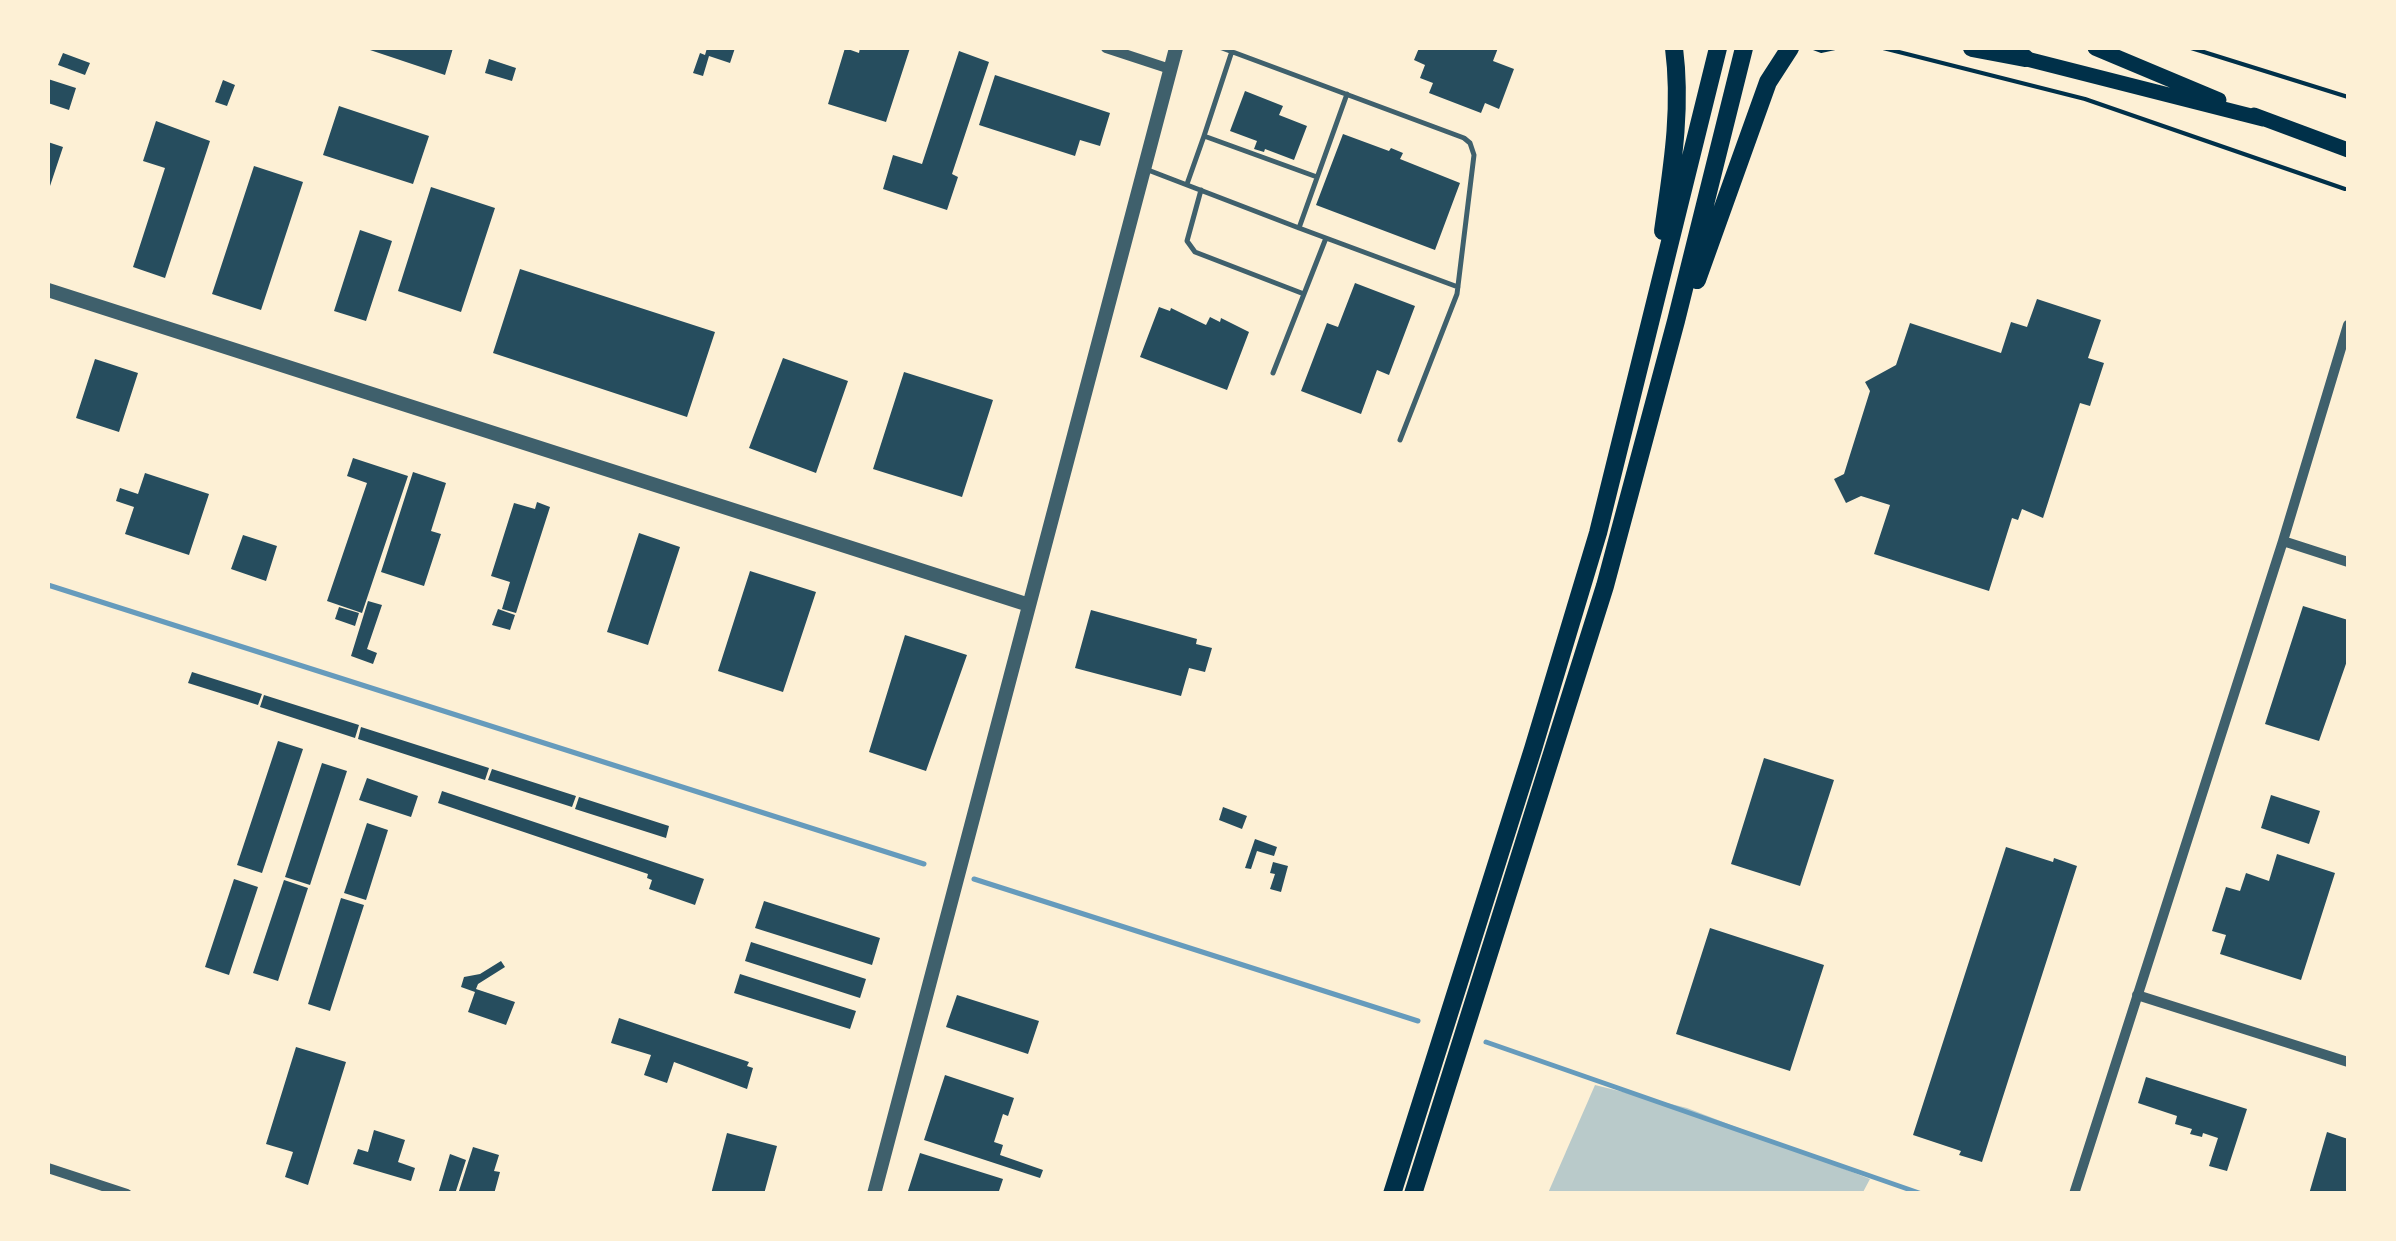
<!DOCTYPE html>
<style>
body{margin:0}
#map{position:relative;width:2396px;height:1241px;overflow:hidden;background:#fdf0d5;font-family:Raleway,sans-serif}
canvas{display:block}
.frame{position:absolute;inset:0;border:50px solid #fdf0d5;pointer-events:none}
</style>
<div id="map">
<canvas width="2396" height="1241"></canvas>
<div class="frame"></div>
</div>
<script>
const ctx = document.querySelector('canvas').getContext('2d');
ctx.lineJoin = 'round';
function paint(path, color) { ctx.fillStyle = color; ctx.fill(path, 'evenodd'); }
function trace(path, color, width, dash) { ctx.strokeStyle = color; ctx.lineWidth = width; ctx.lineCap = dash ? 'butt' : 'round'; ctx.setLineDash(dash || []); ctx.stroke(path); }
paint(new Path2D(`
 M1595 1085 1687 1108 1870 1179 1862 1194 1548 1193Z`), '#b9caca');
trace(new Path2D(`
 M48 585 924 864
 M974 879 1418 1021
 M1486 1042 1922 1194`), '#669bbc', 5);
paint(new Path2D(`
 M364 48H453L445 75Z
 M707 48H735L730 63 709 56 703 76 693 73 700 53 705 55Z
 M845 48 859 53 860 48H910L886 122 828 104Z
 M1419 48H1498L1493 61 1514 69 1499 109 1485 103 1481 113 1429 93 1433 83 1420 78 1425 65 1414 60Z
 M959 51 989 62 952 174 958 177 947 210 883 189 893 155 922 164Z
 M63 53 90 63 85 75 58 65Z
 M489 59 516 68 512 81 485 73Z
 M995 75 1110 113 1100 146 1080 140 1075 156 979 125Z
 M48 79 76 88 69 110 48 103Z
 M223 80 235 85 227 106 215 102Z
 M1245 91 1283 106 1279 115 1307 126 1294 160 1265 149 1264 152 1254 149 1257 141 1230 131Z
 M339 106 429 136 413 184 323 155Z
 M156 121 210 141 165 278 133 267 165 168 143 161Z
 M1343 134 1389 151 1391 148 1403 153 1400 159 1460 183 1435 250 1316 205Z
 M48 142 63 147 48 192Z
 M254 166 303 182 261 310 212 294Z
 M431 187 495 208 461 312 398 291Z
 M360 230 392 241 366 321 334 311Z
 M520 269 715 332 687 417 493 353Z
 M1355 283 1415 306 1389 375 1377 370 1361 414 1301 391 1327 323 1338 327Z
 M2037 299 2101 320 2088 358 2104 363 2090 406 2080 403 2043 518 2022 509 2018 520 2012 518 1989 591 1874 554 1890 505 1861 496 1846 503 1834 479 1844 474 1870 391 1865 382 1896 365 1910 323 2001 353 2011 322 2027 327Z
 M1159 307 1170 311 1171 308 1206 325 1210 317 1220 322 1221 318 1249 332 1227 390 1140 357Z
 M783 358 848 381 816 473 749 448Z
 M95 359 138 373 119 432 76 418Z
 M904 372 993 400 962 497 873 469Z
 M353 458 408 476 362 613 327 601 367 483 347 476Z
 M413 472 446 483 431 531 441 534 424 586 381 572Z
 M145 473 209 494 189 555 125 534 134 507 116 501 120 488 138 494Z
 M537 502 550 507 516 613 502 609 510 582 491 576 514 503 535 509Z
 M639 533 680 547 648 645 607 632Z
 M243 535 277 546 266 581 231 569Z
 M750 571 816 592 783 692 718 671Z
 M368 601 382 605 367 649 377 653 373 664 351 656Z
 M2303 606 2348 620V658L2319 741 2265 724Z
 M339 607 359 613 355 626 335 619Z
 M498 609 515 615 510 630 492 625Z
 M1091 610 1197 639 1196 644 1212 648 1205 672 1189 668 1181 696 1075 668Z
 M905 635 967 655 926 771 869 752Z
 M192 672 262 694 258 705 188 683Z
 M264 695 359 725 355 738 260 707Z
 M361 727 489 768 485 780 358 739Z
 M278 741 303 749 262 873 237 865Z
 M1764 758 1834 780 1800 886 1731 864Z
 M322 763 347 771 310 885 285 877Z
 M492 769 576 796 572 807 488 780Z
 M367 778 418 796 411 817 359 800Z
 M442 791 704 879 695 905 649 889 652 880 647 878 648 874 438 803Z
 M2271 795 2320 811 2309 844 2261 828Z
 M579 797 669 826 666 838 575 809Z
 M1223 807 1247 816 1242 829 1219 820Z
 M367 823 388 830 366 900 344 893Z
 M1255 839 1277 847 1274 856 1257 851 1251 869 1245 868Z
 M2006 847 2053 862 2054 858 2077 866 1982 1162 1959 1155 1961 1151 1913 1135Z
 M2277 854 2335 873 2301 980 2220 954 2226 935 2212 931 2226 887 2240 891 2246 873 2269 881Z
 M1273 862 1288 866 1281 892 1270 889 1275 874 1270 873Z
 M234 879 258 887 229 975 205 967Z
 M284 880 308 888 278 981 253 973Z
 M341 898 364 905 330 1011 308 1004Z
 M764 901 880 938 872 965 755 928Z
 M1710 928 1824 965 1790 1071 1676 1034Z
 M751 942 866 979 860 998 745 961Z
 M501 961 505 967 478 984 476 989 515 1002 506 1025 468 1012 475 992 461 987 464 977 480 974Z
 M740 974 856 1011 850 1029 734 993Z
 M957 995 1039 1021 1028 1054 946 1027Z
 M619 1018 749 1062 747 1066 753 1068 747 1089 674 1062 667 1083 644 1075 651 1055 611 1043Z
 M296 1047 346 1062 308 1185 285 1177 293 1152 266 1144Z
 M945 1075 1014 1098 1008 1116 1003 1114 994 1142 1003 1145 1000 1155 1043 1170 1040 1178 924 1140Z
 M2146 1077 2247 1109 2227 1171 2209 1166 2218 1138 2203 1133 2202 1137 2190 1134 2192 1129 2175 1124 2177 1116 2138 1103Z
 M374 1130 405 1140 398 1162 415 1168 411 1181 353 1164 358 1149 368 1152Z
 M2327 1132 2348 1139V1194H2309Z
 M727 1133 777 1146 764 1194H711Z
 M473 1147 499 1155 494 1171 500 1172 494 1194H458Z
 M920 1153 1003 1179 998 1194H907Z
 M450 1154 466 1160 455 1194H438Z`), '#264d5e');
trace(new Path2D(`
 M1813 48 1821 51 1835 48
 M1883 48 2085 99 2345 189
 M2191 48 2348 97`), '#003049', 4);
trace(new Path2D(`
 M1222 48 1464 138 1470 143 1474 155 1457 294 1400 440
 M1347 94 1299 228 1458 287
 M1204 136 1232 51
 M1148 170 1299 228
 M1187 184 1204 136 1317 177
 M1201 190 1187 241 1195 252 1304 294
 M1273 373 1326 238`), '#3f606c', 5);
trace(new Path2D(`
 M1106 48 1170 69
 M2283 541 2348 562
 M2137 995 2348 1062
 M48 1168 127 1194
 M2074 1194 2283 541 2348 325`), '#3f606c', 10);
trace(new Path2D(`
 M48 290 1029 605
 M874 1194 1176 48`), '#3f606c', 14);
trace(new Path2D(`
 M2095 48 2219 100
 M2015 56 2263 119
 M2254 115 2348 150`), '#003049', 15);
trace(new Path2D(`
 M1972 48 2025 58
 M1663 231C1672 168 1682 110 1674 48
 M1697 280 1768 82 1790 48
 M1392 1194 1533 749 1598 533 1718 48
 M1413 1194 1605 586 1676 321 1744 48`), '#003049', 18);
</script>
